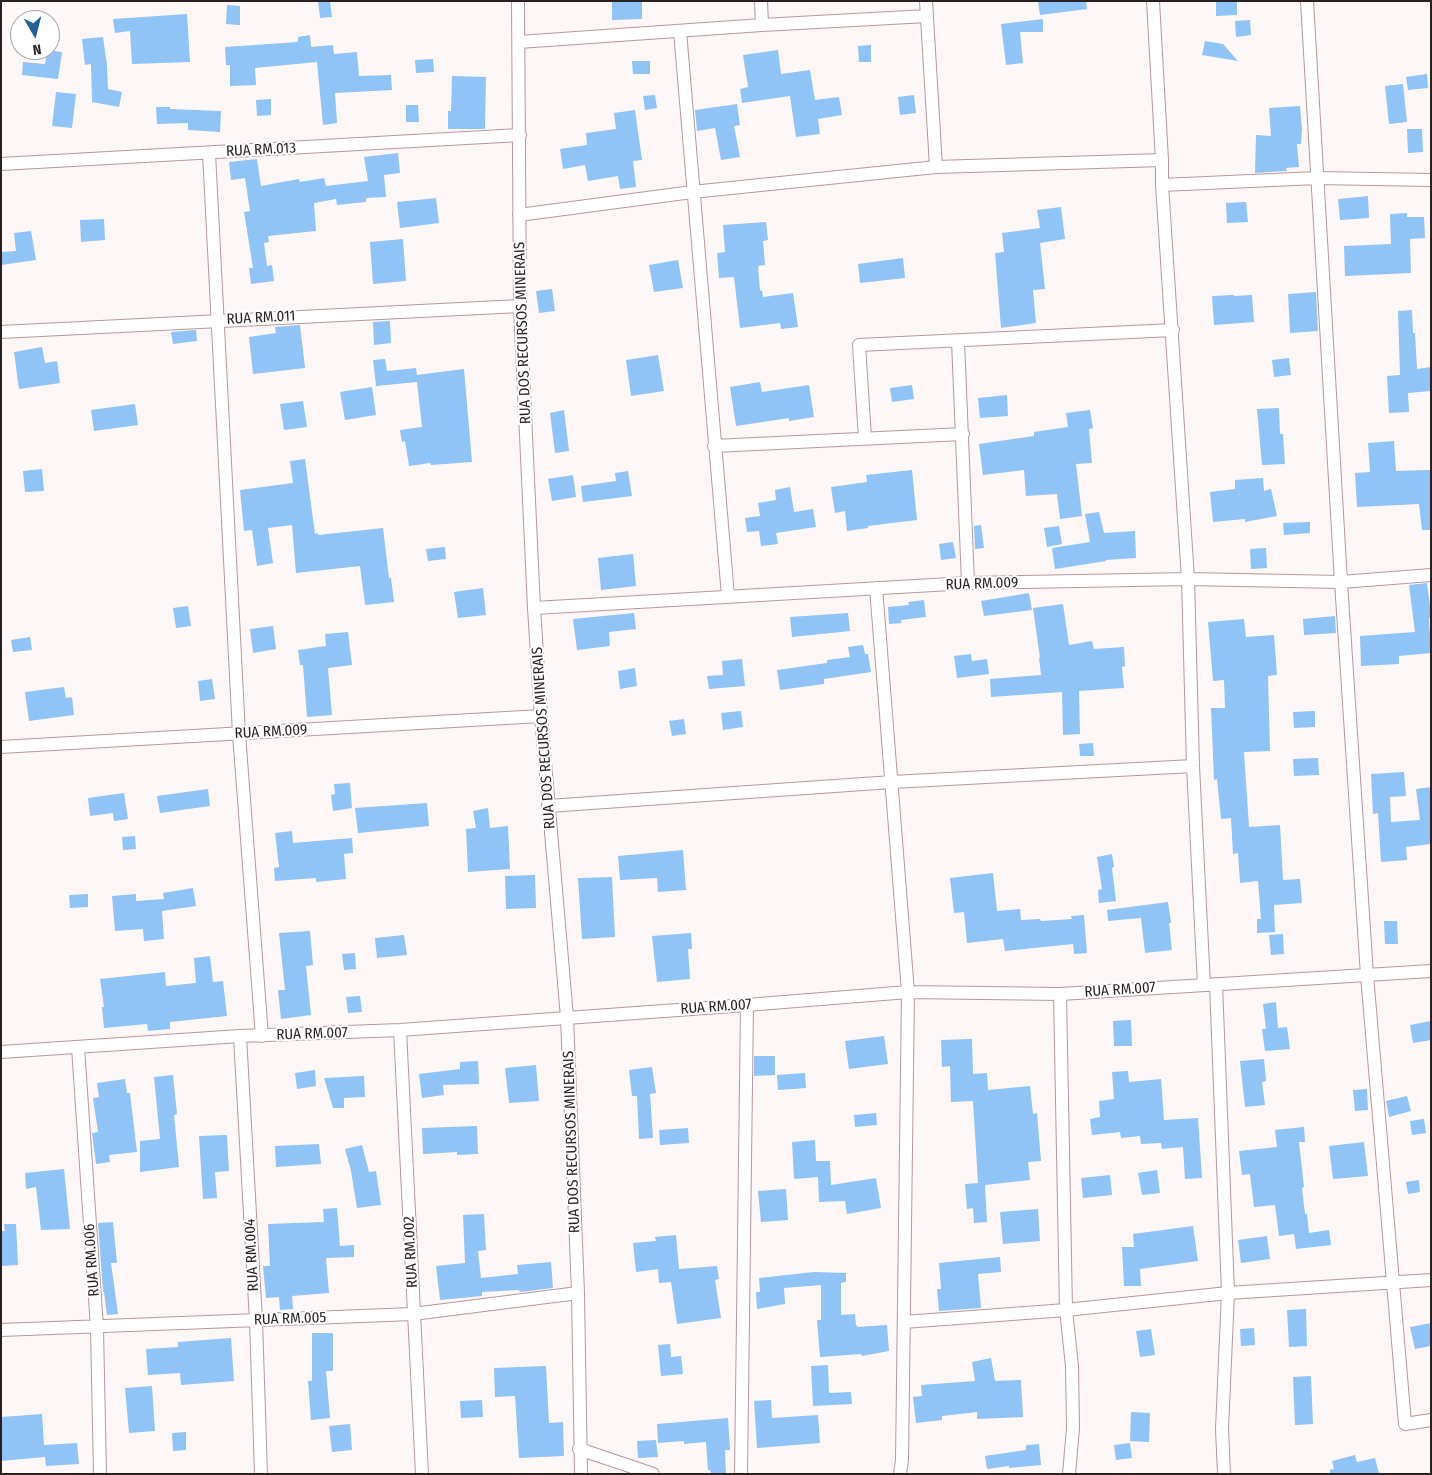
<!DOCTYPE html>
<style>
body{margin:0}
#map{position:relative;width:1432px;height:1475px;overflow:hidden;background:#fef7f8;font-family:"Fira Sans Condensed",sans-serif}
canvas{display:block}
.frame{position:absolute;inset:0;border:2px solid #2b1f20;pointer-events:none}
.north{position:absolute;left:10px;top:10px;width:50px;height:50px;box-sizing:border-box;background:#fff;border:1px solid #aaa5a6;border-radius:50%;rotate:172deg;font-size:14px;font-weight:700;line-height:20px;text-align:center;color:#2b1f20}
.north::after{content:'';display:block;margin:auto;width:18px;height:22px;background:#256198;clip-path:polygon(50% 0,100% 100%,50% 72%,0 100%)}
</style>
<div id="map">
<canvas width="1432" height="1475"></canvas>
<div class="frame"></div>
<div class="north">N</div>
</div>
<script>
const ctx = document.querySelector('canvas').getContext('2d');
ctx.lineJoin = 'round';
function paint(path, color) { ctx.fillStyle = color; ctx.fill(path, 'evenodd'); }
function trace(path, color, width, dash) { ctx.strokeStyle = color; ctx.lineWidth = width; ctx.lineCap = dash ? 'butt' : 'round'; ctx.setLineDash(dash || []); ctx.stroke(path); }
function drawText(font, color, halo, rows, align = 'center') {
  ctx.font = font + ' "Fira Sans Condensed",sans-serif'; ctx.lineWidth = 4; ctx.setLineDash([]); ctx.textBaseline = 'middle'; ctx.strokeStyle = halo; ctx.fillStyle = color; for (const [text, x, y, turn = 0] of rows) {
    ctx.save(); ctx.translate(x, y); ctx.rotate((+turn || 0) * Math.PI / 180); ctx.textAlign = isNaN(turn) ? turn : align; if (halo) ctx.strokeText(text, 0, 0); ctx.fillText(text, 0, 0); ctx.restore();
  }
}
paint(new Path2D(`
 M318 1H330L332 17 320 18Z
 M612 1H642V19L612 20Z
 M1038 1H1086L1087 9 1040 15Z
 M1216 1H1237V15L1216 16Z
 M227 5 240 6V25L226 24Z
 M187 14 190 62 132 64 130 31 115 33 113 19Z
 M1043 19V32H1020L1023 63 1006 65 1001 24Z
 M1250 20 1251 35 1236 37 1235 21Z
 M310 35 311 47 333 45 334 54 357 52 359 76 391 75 392 90 335 93 337 123 323 125 317 62 255 68 256 85 230 86V65H226L225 47 298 42V37Z
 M103 37 107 65 108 89 122 92 119 107 92 102 91 64 85 65 82 39Z
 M1205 41 1223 44 1238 61 1202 55Z
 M871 45V62H859L858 46Z
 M47 50 62 52 58 79 22 75 23 62 45 64Z
 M778 50 781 74 810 70 815 100 839 97 842 115 818 119 820 134 796 137 790 96 742 103 740 89 748 87 743 55Z
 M433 59 434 72 416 73 415 60Z
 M632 61H650V74H633Z
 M1427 74 1428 88 1408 90 1406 77Z
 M452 76 486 77 485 129H448V111H451Z
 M1403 84 1407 122 1389 124 1385 86Z
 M56 92 76 94 72 128 52 126Z
 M655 95 657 108 645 110 643 96Z
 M914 95 916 113 900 115 898 97Z
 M271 99V115L257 116 256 100Z
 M737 104 740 125 734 126 740 157 721 160 715 128 697 131 695 110Z
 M406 105H418L419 122H406Z
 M1300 106 1302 130 1301 144H1297L1299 167 1286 168 1287 171 1255 173 1256 135 1271 136 1269 108Z
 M156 107H170V109L221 111 220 132 188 130V123L157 124Z
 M635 110 642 160 633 161 636 187 620 189 618 176 588 181 585 165 563 169 560 149 587 145 586 133 616 129 614 113Z
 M1407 129H1422L1423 152 1408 153Z
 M398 153 400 173 384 175 386 197 366 198V202L337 205 336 199 314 203 316 231 268 236 269 242 264 243 267 266 272 265 274 281 251 284 249 268H253L244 212 250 211 245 178 231 180 229 162 257 159 261 186 299 179 300 182 324 178 326 186 368 181 364 157Z
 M1368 196 1369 218 1340 220 1338 199Z
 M436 198 439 223 400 228 397 202Z
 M1246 202 1248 222 1227 223 1226 203Z
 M1061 207 1065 239 1040 243 1045 289 1033 290 1036 323 1001 328 995 253 1004 252 1002 233 1040 228 1037 210Z
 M1407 213V217H1424L1425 238 1410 239 1411 273 1345 276 1344 246 1391 244 1390 214Z
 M104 219 105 240 81 242 80 220Z
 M766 222 768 240 763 241 765 265 758 266 760 291 762 290 763 297 793 293 798 327 781 329 780 323 740 328 734 277 719 278 717 253 725 252 723 225Z
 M31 231 36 260 1 265V252L16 251 14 233Z
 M403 239 406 281 373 284 370 242Z
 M903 258 905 278 860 283 858 264Z
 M678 260 683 288 654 292 649 265Z
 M552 289 555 311 539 313 536 291Z
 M1316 292 1318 331 1290 333 1288 294Z
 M1234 295V296L1252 295 1254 322 1214 325 1212 296Z
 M1412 310 1413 333H1415L1417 369 1431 367V391L1408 393 1409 412 1389 413 1387 376 1400 375 1398 311Z
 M390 321 391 343 374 345 373 322Z
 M300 325 305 368 253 374 249 337 276 333 275 327Z
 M196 330 197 341 173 344 171 332Z
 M42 347 45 363 57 361 60 383 19 389 14 352Z
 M658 355 664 391 631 396 626 360Z
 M1289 358 1291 375 1274 377 1272 360Z
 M385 359 387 371 416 368 417 375 464 369 472 462 431 465 430 463 409 466 405 441 402 442 400 430 422 427 417 382 376 386 373 360Z
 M760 382 762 392 809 385 814 417 789 421V418L736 426 730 387Z
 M912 385 914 399 892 402 890 388Z
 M372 387 376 415 345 420 340 392Z
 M1007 395 1008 416 980 418 978 398Z
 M303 401 307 427 284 430 280 404Z
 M135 404 138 425 94 431 91 410Z
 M1279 408 1280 434H1283L1285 464 1262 465 1257 409Z
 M564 410 569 451 555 453 550 413Z
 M1090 410 1093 428 1089 429 1092 463 1076 464 1082 516 1060 519 1057 494 1026 496 1024 470 983 475 979 444 1034 436V432L1068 427 1066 413Z
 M1394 441 1396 471 1431 470V530H1422L1419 504 1357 507 1355 473 1370 472 1368 443Z
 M305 459 315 534 318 533V535L383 528 389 578H391L394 602 365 605 360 566 296 573 292 525 268 528 273 563 257 566 252 530 244 531 240 490 293 483 290 461Z
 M42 469 44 491 25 492 23 471Z
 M912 470 917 520 868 526V528L847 531 845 511 835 513 831 487 867 482 866 475Z
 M628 471 632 496 583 502 581 486 616 481 615 473Z
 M573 475 576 497 552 501 548 479Z
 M1263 478 1264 491 1271 489 1277 516 1245 522V519L1213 522 1210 492 1235 489V480Z
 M790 487 794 512 813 509 816 527 776 533 778 544 761 546 759 531 747 532 745 518 760 516 758 503 776 500 775 490Z
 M1099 512 1104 533 1135 531 1136 558 1106 560V561L1055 569 1052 548 1090 542 1085 514Z
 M1310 522V533L1284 535 1283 523Z
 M981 525 984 548 975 549 974 526Z
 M1059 526 1062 544 1047 547 1044 528Z
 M953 542 956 558 941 560 939 544Z
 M445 547 446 559 428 561 426 549Z
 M1266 548 1267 568 1251 569 1250 549Z
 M633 554 636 586 601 590 598 558Z
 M1427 583 1431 613V618H1429L1431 653 1399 656V664L1361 666 1360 636 1415 632 1409 585Z
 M483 588 486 615 458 618 454 592Z
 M1029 593 1032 610 984 616 981 601Z
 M924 600 926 617 901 620 902 623 889 624 888 607 909 605 908 602Z
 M1063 604 1069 645 1092 641 1094 649 1124 647 1125 666 1122 667 1124 688 1079 691 1080 734 1063 735 1062 692 991 697 990 679 1041 675 1039 658H1040L1033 608Z
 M188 606 191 626 176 628 173 608Z
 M634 613 636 629 609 632 610 646 577 650 573 619Z
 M848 613 850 631 792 637 790 617Z
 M1335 616 1336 633 1304 635 1303 619Z
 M1244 619 1246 637 1274 635 1277 675 1268 676 1270 751 1244 752 1249 827 1280 825 1283 880 1300 879 1302 903 1274 905 1275 932 1257 933V919H1261L1258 881 1240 883 1238 853 1233 854 1231 818 1221 819 1217 779 1214 780 1211 708H1225L1224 680 1213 681 1208 622Z
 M273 626 276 649 253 653 250 629Z
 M348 632 352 665 328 668 332 715 307 717 303 665H300L298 650 326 646 325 634Z
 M30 637 32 650 13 652 11 640Z
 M863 645 865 654H868L871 672 824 679V684L780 690 777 670 827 663V660L850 657 848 647Z
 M971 654 972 661 987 659 989 674 957 678 954 656Z
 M742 659 745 686 709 689 707 676 723 675 722 661Z
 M635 668 637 686 620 689 618 671Z
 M212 679 215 699 200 701 198 681Z
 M64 687 66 698 72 697 74 715 29 721 25 692Z
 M741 711 743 727 723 730 721 713Z
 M1315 711V727L1294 728 1293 712Z
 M684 719 686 734 672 736 669 721Z
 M1093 743 1094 756H1080L1079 744Z
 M1318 758 1319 775 1294 776 1293 759Z
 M1404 772 1406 796 1390 797 1391 822 1420 820 1416 789 1431 787V844L1406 847 1407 860 1381 862 1378 813 1373 814 1371 774Z
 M350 783 352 808 333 811 331 795 335 794 334 784Z
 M208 789 210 806 160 813 157 796Z
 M124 793 128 819 114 821 113 813 90 816 88 798Z
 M427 803 429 826 358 833 355 808Z
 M488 808 490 828 508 826 510 869 468 872 466 829 476 828 473 811Z
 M292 831 293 843 352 838 353 853 344 854 346 879 316 882V878L275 881 274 868 279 867 275 833Z
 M135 836 136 849 123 850 122 837Z
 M683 850 686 890 658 892 657 878 620 880 618 856Z
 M1112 854 1114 867 1112 868 1116 901 1099 903 1098 890 1102 889 1097 857Z
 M993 873 997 911 1020 909 1021 920 1040 919 1041 921 1072 919 1071 916 1084 915 1087 953 1074 954 1073 944 1005 951 1003 939 967 943 964 912 954 913 950 878Z
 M535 875 536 908 506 909 505 876Z
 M612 877 615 937 582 939 578 878Z
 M193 888 196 906 162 911 164 939 144 941 143 929 115 931 112 896 136 894V901L164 899 163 893Z
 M88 894V907L70 908 69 895Z
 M1168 902 1171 923H1169L1172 950 1145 953 1141 918 1108 921 1107 910Z
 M1384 921H1397L1398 944H1385Z
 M310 931 313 965 306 966 311 1015 281 1019 278 990H285L279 933Z
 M691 933 692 949H688L690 979 657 982 652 936Z
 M1283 934 1284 954 1271 955 1269 935Z
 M404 935 407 955 377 958 375 938Z
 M355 953 356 969 344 970 342 954Z
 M210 956 213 982 223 981 227 1016 170 1022V1029L148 1031 147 1024 104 1028 102 1007H104L100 979 165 972 166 986 196 983 194 958Z
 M360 996 362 1012 348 1013 346 997Z
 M1276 1002 1278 1028 1287 1027 1290 1049 1265 1051 1262 1029H1266L1263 1004Z
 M1131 1020 1132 1046H1114L1113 1021Z
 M1431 1021V1040L1413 1043 1410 1025Z
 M884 1036 888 1064 849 1069 845 1041Z
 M972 1039 973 1074 987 1073 988 1090 1030 1086 1033 1114 1037 1113 1041 1161 1028 1162 1030 1180 985 1185 987 1222 974 1223 973 1208 967 1209 965 1184 978 1183 973 1101 951 1102 950 1066 942 1067 941 1040Z
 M754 1056H775V1075L754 1076Z
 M1264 1059 1266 1081 1262 1082 1265 1105 1245 1107 1240 1061Z
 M478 1061 479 1084 443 1085 444 1095 422 1098 419 1074 460 1069V1062Z
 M536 1065 539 1101 509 1103 505 1068Z
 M652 1067 656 1093 650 1094 653 1138 639 1139 637 1096H632L629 1070Z
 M315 1070 316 1086 297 1089 295 1073Z
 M1128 1071 1129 1082 1161 1079 1164 1120 1198 1118 1202 1178 1185 1179 1183 1147 1162 1149 1161 1143 1141 1144 1140 1136 1121 1138 1120 1132 1092 1135 1090 1119 1100 1117 1099 1101 1114 1099 1112 1072Z
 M805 1073 806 1088 778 1090 777 1075Z
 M173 1075 177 1114 174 1115 179 1167 140 1172V1141L160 1139 154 1077Z
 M364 1076 365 1097 344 1098V1108H333L324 1078Z
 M125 1079 127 1093H130L137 1152 109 1155 110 1162 96 1164 92 1133 98 1132 93 1098 99 1097 97 1083Z
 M1367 1089 1368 1110 1355 1111 1353 1090Z
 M1407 1096 1411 1111 1389 1117 1386 1101Z
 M876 1113 877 1125 855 1127 854 1115Z
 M1424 1119 1426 1133 1412 1135 1410 1121Z
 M477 1126 478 1154 457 1155V1152L423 1154 422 1128Z
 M1304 1127 1305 1142H1299L1304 1187 1302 1188 1305 1214H1307L1309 1233 1329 1230 1331 1245 1296 1249 1294 1234 1279 1236 1275 1205 1254 1207 1250 1174 1242 1175 1239 1151 1277 1147 1275 1130Z
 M688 1128 689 1143 660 1145 659 1130Z
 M227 1135 229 1171 215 1172 217 1198 203 1199 199 1136Z
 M815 1140 816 1161H830L831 1185 876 1178 881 1208 847 1214 845 1201 819 1202 818 1177 794 1179 792 1142Z
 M1364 1142 1368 1176 1333 1179 1329 1146Z
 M319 1144 321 1164 276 1167 275 1146Z
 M362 1145 369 1172 376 1171 381 1205 357 1208 351 1171 345 1149Z
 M64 1169 70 1229 41 1230 36 1187 26 1189 25 1173Z
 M1157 1170 1160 1193 1142 1195 1138 1173Z
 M1110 1175 1112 1195 1083 1198 1081 1178Z
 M1419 1180 1420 1192 1408 1194 1406 1182Z
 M786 1189 788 1220 761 1222 758 1191Z
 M337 1208 340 1246 354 1245V1257L326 1258 329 1293 292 1296 293 1309 280 1310 279 1297 266 1298 263 1266H270L268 1224 324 1222 323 1209Z
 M1038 1209 1040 1241 1003 1244 1000 1212Z
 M484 1214 486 1250 478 1251 481 1278 518 1274 517 1265 551 1262 553 1288 520 1292 519 1290 482 1292V1296L440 1300 436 1266 465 1263 463 1215Z
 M113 1222 117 1263H111L118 1314 107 1315 104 1292 103 1291 98 1223Z
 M4 1224H16L18 1265 1 1266V1231H5Z
 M1193 1226 1198 1261 1140 1269 1141 1286H1124L1122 1247H1134L1133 1234Z
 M676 1235 679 1269 717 1266 719 1279 715 1280 721 1318 677 1324 671 1282 659 1283 658 1269 636 1272 633 1243 656 1241 655 1237Z
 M1267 1236 1270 1259 1241 1263 1238 1240Z
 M1000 1257 1001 1272 978 1274 981 1308 939 1311 937 1289H941L939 1263Z
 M814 1272 846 1273V1282L841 1283V1315L855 1314 856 1325 858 1327 887 1325 889 1351 862 1356 861 1354 820 1357 817 1320H821V1285L784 1288 785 1304 757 1309 756 1292H760L759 1278Z
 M1306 1309 1307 1346 1289 1347 1287 1310Z
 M1431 1323V1346L1415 1349 1410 1327Z
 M1254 1328 1255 1345 1241 1346 1240 1329Z
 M1151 1329 1155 1355 1140 1357 1136 1331Z
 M312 1333H333V1371H326L330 1418 311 1420 308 1381H312Z
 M231 1338 234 1381 181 1385 180 1373 148 1375 146 1349 178 1347V1342Z
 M670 1344 671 1357 681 1356 683 1374 661 1376 658 1345Z
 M991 1358 995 1381 1021 1380 1023 1417 977 1419V1412L942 1416V1420L916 1423 913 1397 922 1396 921 1385 975 1381 972 1362Z
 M828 1365 829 1393 851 1392 852 1404 813 1406 811 1366Z
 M546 1366 549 1423 563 1422 564 1456 519 1458 515 1396 495 1397 494 1368Z
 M1311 1376 1313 1424 1295 1425 1293 1377Z
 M152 1386 155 1431 129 1433 125 1388Z
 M482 1400 483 1417 461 1418 460 1401Z
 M771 1400 772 1418 818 1415 820 1443 757 1448 754 1401Z
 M1131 1412 1150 1413 1149 1442 1130 1441Z
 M42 1414 44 1445 77 1443 79 1464 46 1466 45 1457 1 1461V1417Z
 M728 1418 730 1450H725L726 1474H711L710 1470H708L706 1442 684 1444V1441L658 1443 657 1424Z
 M350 1424 352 1450 332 1452 329 1426Z
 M186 1432V1450L173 1451 172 1433Z
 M656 1440 658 1457 638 1458 637 1441Z
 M1130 1443 1132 1458 1116 1460 1114 1445Z
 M1039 1444 1041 1465 1009 1468V1466L987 1469 985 1456 1026 1450V1445Z
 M1355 1455 1357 1462 1375 1458 1379 1474H1330V1470L1334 1469 1332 1461Z`), '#90c3f6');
const street = new Path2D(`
 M518 1 520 306 534 608 541 716 567 1017 578 1293 581 1474
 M761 1 762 25
 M926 1 936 167
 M1153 1 1162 160V185L1188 579 1193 766 1204 985
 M1307 1 1341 582 1367 975 1405 1424 1431 1420
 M680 31 728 596
 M519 42 762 25 927 16
 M209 153 239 734 262 1036
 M1 164 520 135
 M1162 185 1317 178 1431 180
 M519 215 692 192 936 167 1162 160
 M1 332 520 306
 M958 341 968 583
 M865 438 859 345 1173 330
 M714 446 963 434
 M876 588 908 992 902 1460 900 1474
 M534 608 968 583 1188 579 1341 582 1431 575
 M1 747 541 716
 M548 806 892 782 1193 766
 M1216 984 1228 1293 1222 1429 1224 1474
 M1060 994 1066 1310 1072 1366 1073 1428 1069 1474
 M400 1030 422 1474
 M240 1036 256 1321 261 1474
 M78 1047 97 1328 100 1474
 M1 1052 240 1036 400 1030 747 1005 908 992 1060 994 1431 971
 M904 1322 1066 1310 1228 1293 1431 1280
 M1 1330 413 1314 578 1293
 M579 1449 653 1474
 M741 1474 747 1005`);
trace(street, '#b8979a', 14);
trace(street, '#fff', 12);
drawText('15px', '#2b1f20', '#fff', [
 ["RUA RM.013",261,150,-3],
 ["RUA RM.011",261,318,-3],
 ["RUA DOS RECURSOS MINERAIS",523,333,-92],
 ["RUA RM.009",982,584,-2],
 ["RUA RM.009",271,732,-3],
 ["RUA DOS RECURSOS MINERAIS",544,738,-94],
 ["RUA RM.007",1120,990,-4],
 ["RUA RM.007",716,1007,-4],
 ["RUA RM.007",312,1034,-2],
 ["RUA DOS RECURSOS MINERAIS",572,1142,-92],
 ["RUA RM.002",411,1252,-93],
 ["RUA RM.004",252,1255,-93],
 ["RUA RM.006",92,1260,-94],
 ["RUA RM.005",290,1319,-2]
]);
</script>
